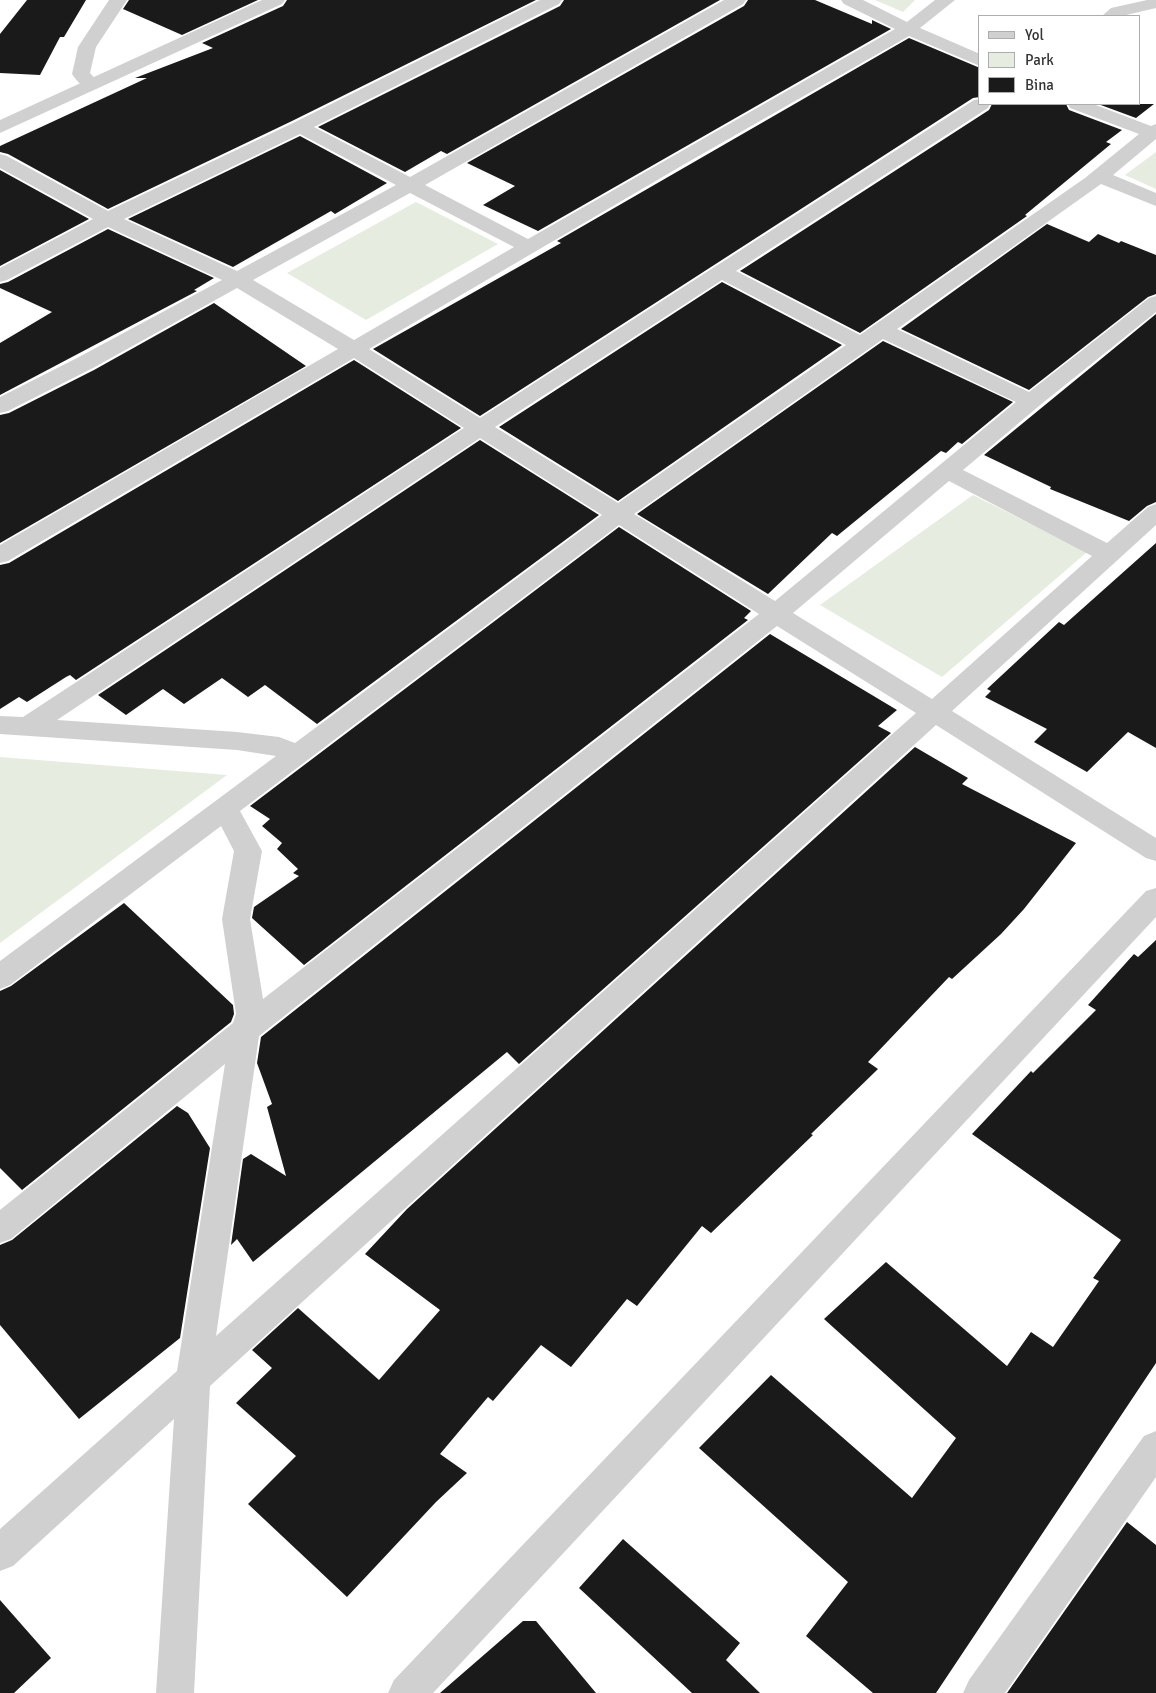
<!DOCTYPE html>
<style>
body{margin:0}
#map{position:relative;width:1156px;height:1693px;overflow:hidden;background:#fff;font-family:Signika,sans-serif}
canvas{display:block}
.legend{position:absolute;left:978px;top:15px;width:162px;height:90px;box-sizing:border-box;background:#fff;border:1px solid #adadad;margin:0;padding:6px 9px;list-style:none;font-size:15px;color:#333}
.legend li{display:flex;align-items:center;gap:10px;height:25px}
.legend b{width:25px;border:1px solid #adadad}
</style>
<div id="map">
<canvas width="1156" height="1693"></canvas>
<ul class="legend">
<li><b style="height:6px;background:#d0d0d0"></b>Yol</li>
<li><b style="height:14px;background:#e6ecdf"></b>Park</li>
<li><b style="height:14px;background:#1a1a1a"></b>Bina</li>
</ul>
</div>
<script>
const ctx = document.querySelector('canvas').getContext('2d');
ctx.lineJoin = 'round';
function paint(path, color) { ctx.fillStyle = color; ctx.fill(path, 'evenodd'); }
paint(new Path2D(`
 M875 0H915L903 12Z
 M1156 152V189L1125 175Z
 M416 202 498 244 366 320 287 273Z
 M973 495 1087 552 942 677 820 605Z
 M0 757 227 775 0 943Z`), '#e6ecdf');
paint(new Path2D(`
 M27 0H86L64 37H60L40 75 0 73V34Z
 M129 0H258L182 35 123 9Z
 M287 0H536L292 121 108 209 8 154 0 152V146L147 78H135L213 48 202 43 283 6Z
 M564 0H720L447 154 441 151 405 172 318 127 560 6Z
 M748 0H815L872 24V20L891 29 538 231 483 205 515 186 467 163 744 6Z
 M909 38 980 68V97L973 98 480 416 373 349 561 243 557 241Z
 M992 104H1066L1069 110 1122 130 1106 142 1111 144 1025 215 1027 216 860 333 740 271 989 110Z
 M1098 104H1154L1136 118Z
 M300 136 387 183 335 214 331 211 233 267 128 219Z
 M0 170 89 219 0 266Z
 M1047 224 1089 242 1098 234 1119 243 1121 241 1156 255V294L1148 297 1029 390 901 329Z
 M108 229 214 278 194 290 197 291 0 395V343L52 312 0 288V284L8 282Z
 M722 282 842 345 618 501 499 427Z
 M214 303 306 366 0 543V415L9 413 94 370Z
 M1156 314V502L1147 506 1129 521 1050 489 1051 487 984 455Z
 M883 341 1013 402 962 444 958 442 946 453 941 451 837 536 832 533 768 594 637 514Z
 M354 360 461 428 76 680 70 675 66 677 27 702 19 697 0 709V565L9 563Z
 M480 440 599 515 317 724 265 685 248 697 222 678 184 704 163 689 126 715 98 695Z
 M619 527 751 611 744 618 748 620 304 965 252 918 254 907 299 876 293 873 298 869 277 849 282 843 262 826 270 819 250 806Z
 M1156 543V748L1128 732 1087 772 1034 742 1047 729 985 697 991 691 987 689 1059 622 1064 625Z
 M770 634 897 710 878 726 891 733 519 1064 507 1052 253 1262 237 1239 231 1245 243 1159 251 1154 286 1176 267 1107 272 1104 257 1063 261 1037Z
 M915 747 968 778 962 784 1076 843 1024 909 1001 934 952 979 949 977 868 1062 878 1069 811 1134 813 1135 711 1233 702 1226 637 1306 627 1299 571 1367 541 1345 493 1401 488 1397 440 1454 467 1473 436 1502 347 1597 248 1504 296 1456 236 1403 272 1368 252 1350 298 1308 379 1380 440 1310 365 1254 407 1209Z
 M124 903 233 1005 234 1014 231 1022 22 1190 0 1168V991L11 986Z
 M1156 940V1363L936 1693H873L806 1636 848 1582 699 1448 771 1375 912 1498 956 1438 824 1319 886 1262 1007 1366 1031 1332 1053 1347 1099 1281 1093 1278 1121 1240 972 1134 1031 1071 1033 1073 1096 1010 1088 1005 1134 954 1138 957Z
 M177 1106 188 1113 210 1148 180 1338 79 1419 0 1325V1245L12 1240Z
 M1127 1522 1156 1545V1693H1007Z
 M623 1539 740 1643 726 1660 760 1693H692L579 1588Z
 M0 1600 51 1658 14 1693H0Z
 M523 1621H536L596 1693H440Z`), '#1a1a1a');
paint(new Path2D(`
 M109 0H127L96 47 90 73 100 84 97 88C85 91 79 84 72 74L78 47Z
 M540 0H562L559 4 314 127 410 177 724 0H746L743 4 425 185 528 239 895 29 844 4 841 0H863L907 22 935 0H955L920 28 980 54V66L909 36 683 165 369 349 480 418 974 100 980 99V104H990L988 108 736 271 860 335 1085 178 1139 134 1070 108 1068 104H1093L1151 126 1156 124V139L1113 175 1156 193V206L1101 184 897 329 1029 392 1149 298 1156 296V312L1039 406 963 470 1107 543 1148 507 1156 504V525L952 711 1156 838V861L1146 858 936 725 210 1386 194 1693H156L174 1419 13 1566 0 1571V1529L177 1371 225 1064 11 1239 0 1243V1210L233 1023 236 1014 222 919 234 851 221 826 10 985 0 989V961L276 756 237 750 0 734V716L23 717 464 428 354 358 8 561 0 563V545L338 349 237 288 93 368 8 411 0 413V397L77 358 222 280 108 227 7 280 0 282V268L93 219 0 168V154L7 156 108 211 293 123ZM300 134 396 185 237 271 124 219ZM410 193 514 247 354 340 253 280ZM722 280 846 345 618 503 495 427ZM883 339 1016 402 775 601 634 514ZM480 438 602 515 295 743 279 737 237 732 57 720ZM949 481 1092 556 932 699 793 613ZM619 525 759 614 263 999 250 919 262 851 240 811ZM777 626 916 713 216 1336 259 1036Z
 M1147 0H1156V8L1122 16H1102L1111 8Z
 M1156 1431V1477L1005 1693H963L969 1680 1144 1436Z`), '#d0d0d0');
paint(new Path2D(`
 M262 0H285L282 4 0 133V120Z
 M1156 888V917L433 1693H388L394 1680 1146 891Z`), '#d0d0d0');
</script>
